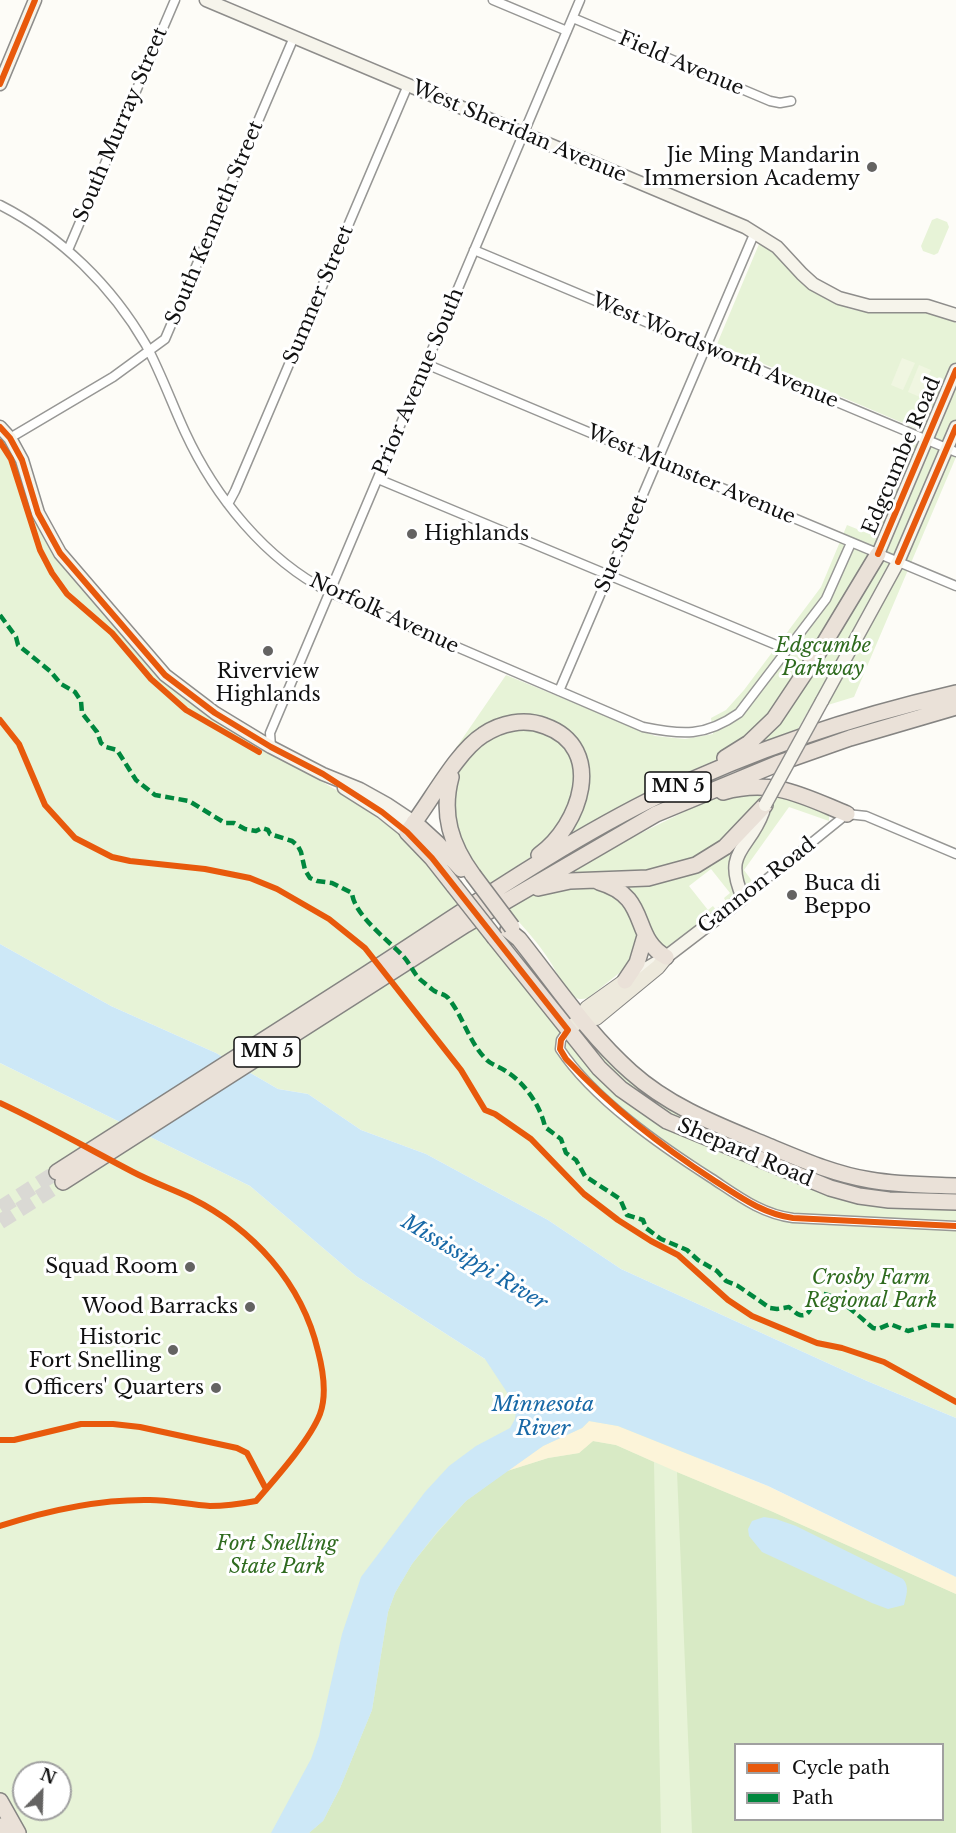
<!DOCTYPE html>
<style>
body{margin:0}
#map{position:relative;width:956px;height:1833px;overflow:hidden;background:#fdfcf7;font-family:"Libre Baskerville",serif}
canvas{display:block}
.legend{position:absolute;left:734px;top:1743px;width:210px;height:78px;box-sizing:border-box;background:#fff;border:2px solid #a0a0a0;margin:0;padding:8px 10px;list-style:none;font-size:18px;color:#111}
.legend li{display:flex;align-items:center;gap:12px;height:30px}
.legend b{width:30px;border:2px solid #a0a0a0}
.north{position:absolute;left:12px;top:1761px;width:60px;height:60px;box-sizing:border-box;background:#fff;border:2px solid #a0a0a0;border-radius:50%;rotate:23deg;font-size:16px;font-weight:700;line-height:24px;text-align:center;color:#111}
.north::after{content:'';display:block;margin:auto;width:21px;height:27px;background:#646362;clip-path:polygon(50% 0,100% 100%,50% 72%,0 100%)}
</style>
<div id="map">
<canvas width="956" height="1833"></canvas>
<ul class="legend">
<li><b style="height:8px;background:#e8590c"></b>Cycle path</li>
<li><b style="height:8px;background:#00873e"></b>Path</li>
</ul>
<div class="north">N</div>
</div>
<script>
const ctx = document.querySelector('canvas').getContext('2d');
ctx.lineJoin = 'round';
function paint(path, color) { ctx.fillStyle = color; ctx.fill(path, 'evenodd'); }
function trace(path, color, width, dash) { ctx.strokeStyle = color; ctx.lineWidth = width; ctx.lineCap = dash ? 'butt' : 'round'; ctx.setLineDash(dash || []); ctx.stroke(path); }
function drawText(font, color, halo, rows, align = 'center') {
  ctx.font = font + ' "Libre Baskerville",serif'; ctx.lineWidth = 6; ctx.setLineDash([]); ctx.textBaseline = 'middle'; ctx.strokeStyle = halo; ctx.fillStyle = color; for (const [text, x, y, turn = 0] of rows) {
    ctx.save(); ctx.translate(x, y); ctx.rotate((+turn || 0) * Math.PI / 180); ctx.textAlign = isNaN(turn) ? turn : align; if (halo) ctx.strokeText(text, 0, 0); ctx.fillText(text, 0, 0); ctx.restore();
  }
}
paint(new Path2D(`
 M937 218 947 222 949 227 938 253 934 255 923 251 921 246 932 220Z
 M759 244 769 246 801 281 822 296 850 309 871 313 920 312 940 315 956 323V457L854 697 808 711 798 729 720 758 679 776 633 799 564 837 581 804 566 732 499 722 415 812H412L506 675 655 736 685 739 713 734 711 718 726 710 744 690 821 587 847 525 872 535 917 429 717 344Z
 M0 433 24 474 42 526 205 713 343 794 407 839 551 1018 637 1108 811 1187 956 1207V1418L867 1381 621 1269 548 1220 426 1154 361 1130 308 1094 278 1089 216 1053 111 1006 0 944Z
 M514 728 552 732 577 766 569 812 537 853 489 884 477 871 453 827 455 775 482 743Z
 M765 790 751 814 727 840 673 870 561 875 623 842 706 801 722 796Z
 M779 792 829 813V821L789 807 744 870 752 881 745 885 738 872 739 864Z
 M741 838C732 859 726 873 735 895L726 902 724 898 730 893 711 869 689 886 708 910 713 906 716 910 663 950 624 889 625 883H643Z
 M563 886H600L628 904 639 940 628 966 588 998C583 999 579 1000 574 997 563 990 558 974 551 963 539 943 522 926 507 908L541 891Z
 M588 1034 661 1102 912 1192 878 1191 831 1182 692 1126 655 1106 612 1073 584 1038Z
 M0 1063 250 1186 356 1276 485 1359 956 1577V1833H0ZM736 1744H942V1820H736ZM24 1773H60V1809H24Z`), '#e7f3d7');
paint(new Path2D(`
 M593 1441 616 1445 654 1462 661 1833H309L323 1821 340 1788 372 1710 388 1612 395 1593 412 1564 437 1533 466 1501 507 1471 548 1458 579 1453Z
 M677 1472 771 1511 956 1594V1833H692ZM736 1744H942V1820H736Z`), '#d8eac5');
paint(new Path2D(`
 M589 1421 618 1426 768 1486 956 1577V1594L771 1511 677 1472 616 1445 593 1441 579 1453 548 1458 507 1471 543 1446 582 1428Z`), '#fcf4d9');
paint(new Path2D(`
 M902 358 915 363 903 390 891 385Z
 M919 365 931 370 920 397 908 392Z`), '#f0f6e1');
paint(new Path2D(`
 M0 944 111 1006 216 1053 278 1089 308 1094 361 1130 426 1154 548 1220 621 1269 867 1381 956 1418V1577L768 1486 618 1426 589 1421 582 1428 543 1446 466 1501 437 1532 412 1564 395 1593 388 1612 372 1710 340 1788 323 1821 309 1833H271L311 1759 319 1736 342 1634 361 1577 425 1492 449 1466 476 1446 510 1428 515 1419 516 1410 512 1400 485 1359 356 1276 250 1186 0 1063Z
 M764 1517 776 1519 796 1526 903 1579C910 1587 906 1596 904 1605L888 1609 872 1603 762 1552 749 1536 748 1529 752 1521Z`), '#cde8f7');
trace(new Path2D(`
 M0 1208 57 1172
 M0 1222 63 1182`), '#dad9d4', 15, [15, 8]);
const street = new Path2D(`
 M493 0 567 31
 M573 18 770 101 780 103 791 101
 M0 205C61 236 112 286 146 345 161 373 172 404 185 432 215 497 265 559 329 592L643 727C682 735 705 737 739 713L826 599 851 543
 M68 250 175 0
 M474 250 956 452
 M426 364 956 586
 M10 438 113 377 165 339 294 37
 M378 479 786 649
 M228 504 235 491 408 85
 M559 691 755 232
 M271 747 270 733 580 0
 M743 898 847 814 866 816 956 854
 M568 1030 561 1040 560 1049C593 1099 661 1146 711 1178 737 1195 761 1214 793 1218L956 1226`);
const secondary = new Path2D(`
 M206 0 745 227 777 247 802 274 813 284 839 298 869 306H927L956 315
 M0 84 35 0
 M0 427 10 438 22 460 38 513 60 553 165 675 215 713 271 747 323 774 360 789 387 804 414 822
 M878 554 956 370
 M822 701 898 562 956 427
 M344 788 382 812 407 832
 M627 980 666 957 743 898C722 850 749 851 763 812`);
const primary = new Path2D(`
 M582 1018H596L658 967 666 957
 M568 1030 582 1018 587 1008 625 981`);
const highway = new Path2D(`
 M725 758 749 743 774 719 822 647 878 554
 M451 777C441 814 451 845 473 875
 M723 792C773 778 803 796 847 814
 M414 822 438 844 461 869
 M599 882C651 897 630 937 666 957
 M454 886 432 858 407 832C429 805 456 752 483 735 501 723 524 718 545 726 607 748 580 826 539 855
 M538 888 570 881 648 878 696 865 725 847 765 805
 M508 930 519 939C555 984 588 1034 631 1072 670 1107 718 1125 766 1145 800 1159 833 1174 870 1180 898 1185 927 1185 956 1186
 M495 938 599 1068 621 1089 667 1121 830 1188 859 1196 889 1200 956 1202
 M625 981 637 963 645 936
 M57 1172C160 1106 263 1041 365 975 463 912 559 844 664 793 757 748 856 716 956 693
 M63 1182 465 925 656 814 779 763 850 738 956 707
 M0 1801 18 1833
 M0 1826 4 1833`);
trace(street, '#979795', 11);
trace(secondary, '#8e8d8b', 15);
trace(primary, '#858482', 16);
trace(highway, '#858482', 18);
trace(street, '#fffffe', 8);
trace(secondary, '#f6f4eb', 12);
trace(primary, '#ede9dc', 14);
trace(highway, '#eae1d8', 15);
const secondaryBridge = new Path2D(`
 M765 805 822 701`);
const highwayBridge = new Path2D(`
 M473 875 512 927
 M454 886 495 938`);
trace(secondaryBridge, '#8e8d8b', 15, []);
trace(highwayBridge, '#858482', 18, []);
trace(secondaryBridge, '#f6f4eb', 12);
trace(highwayBridge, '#eae1d8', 15);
trace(new Path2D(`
 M0 615 16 637 18 645 50 671 61 684 75 692 81 701 82 713 97 732 101 743 106 747 117 750 136 780 155 795 189 801 225 823H234L245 829 256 831 262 828 268 830 270 834 292 841 298 846 301 852 305 870 310 878 317 881 332 883 352 893C354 915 388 940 403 956 410 963 414 975 422 981 426 984 430 988 433 990 438 994 445 993 449 999 463 1017 469 1041 484 1057 490 1065 499 1066 507 1072 525 1083 541 1107 545 1127L561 1139 566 1153 576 1160 585 1176 620 1199 627 1215 643 1220 646 1228 661 1239 687 1250 698 1260 717 1271 726 1281 738 1286 770 1308 777 1309 789 1307C792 1309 796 1314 800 1315 813 1318 811 1296 822 1294 834 1292 863 1320 873 1328L878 1329 890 1324 908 1331 930 1325 956 1326`), '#00873e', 4.5, [9, 4.5]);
trace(new Path2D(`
 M0 84 35 0
 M0 427 10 438 22 460 38 513 60 553 165 675 215 713 271 747 323 774 382 812 407 832 432 858 568 1030 561 1040 560 1049 566 1059C613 1108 658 1144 715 1181 740 1197 763 1214 793 1218L956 1226
 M0 442 11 459 40 550 52 573 67 594 112 633 151 679 186 710 259 752
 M878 554 956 370
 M898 562 956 427
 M0 720 19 744 45 805 75 838 112 857 130 861 205 869 250 878 277 889 329 919 365 948 461 1070 485 1110 495 1114 531 1139 584 1194 618 1220 651 1241 678 1255 728 1300 752 1316 817 1343 842 1348 884 1362 956 1402
 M0 1103C45 1124 89 1149 133 1172 152 1182 172 1189 191 1198 253 1229 302 1283 318 1351 323 1370 327 1395 320 1414 310 1440 275 1479 256 1501 240 1504 225 1506 210 1506 190 1505 170 1500 150 1500 98 1499 49 1510 0 1526
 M0 1440H14L81 1424H113L140 1427 237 1448 247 1453 266 1489`), '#e8590c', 6);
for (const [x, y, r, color] of [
 [872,167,6,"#646362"],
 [412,534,6,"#646362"],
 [268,651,6,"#646362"],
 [792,895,6,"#646362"],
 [190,1267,6,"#646362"],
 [250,1307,6,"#646362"],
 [173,1350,6,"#646362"],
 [216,1388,6,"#646362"]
]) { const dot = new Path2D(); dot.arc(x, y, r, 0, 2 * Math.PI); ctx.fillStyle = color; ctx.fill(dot); trace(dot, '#fff', 2); }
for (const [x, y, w] of [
 [678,787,66],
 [267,1052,66]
]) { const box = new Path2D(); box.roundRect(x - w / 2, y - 15, w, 30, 4.5); ctx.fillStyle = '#fff'; ctx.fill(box); trace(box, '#111', 1.5); }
drawText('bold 18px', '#111', null, [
 ["MN 5",678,787],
 ["MN 5",267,1052]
]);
drawText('20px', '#111', '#fff', [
 ["Field Avenue",681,64,23],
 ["South Murray Street",121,125,-67],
 ["West Sheridan Avenue",519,132,23],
 ["South Kenneth Street",215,223,-67],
 ["Sumner Street",319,295,-67],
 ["West Wordsworth Avenue",715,351,23],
 ["Prior Avenue South",419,382,-67],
 ["Edgcumbe Road",902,456,-67],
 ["West Munster Avenue",691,475,23],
 ["Sue Street",622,544,-67],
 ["Norfolk Avenue",384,614,25],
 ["Gannon Road",757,886,-38],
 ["Shepard Road",745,1153,23]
]);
drawText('20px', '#111', '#fff', [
 ["Jie Ming Mandarin",860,156],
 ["Immersion Academy",860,179],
 ["Highlands",424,534,"left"],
 ["Riverview",268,672,"center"],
 ["Highlands",268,695,"center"],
 ["Buca di",804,884,"left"],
 ["Beppo",804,907,"left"],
 ["Squad Room",178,1267],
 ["Wood Barracks",238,1307],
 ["Historic",161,1338],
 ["Fort Snelling",161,1361],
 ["Officers' Quarters",204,1388]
], 'right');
drawText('italic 20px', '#2f6b1f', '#fff', [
 ["Edgcumbe",823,646],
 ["Parkway",823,669],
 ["Crosby Farm",871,1278],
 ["Regional Park",871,1301],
 ["Fort Snelling",277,1544],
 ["State Park",277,1567]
]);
drawText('italic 21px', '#1768a6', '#fff', [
 ["Mississippi River",474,1263,31],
 ["Minnesota",543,1405],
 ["River",543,1429]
]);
</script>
